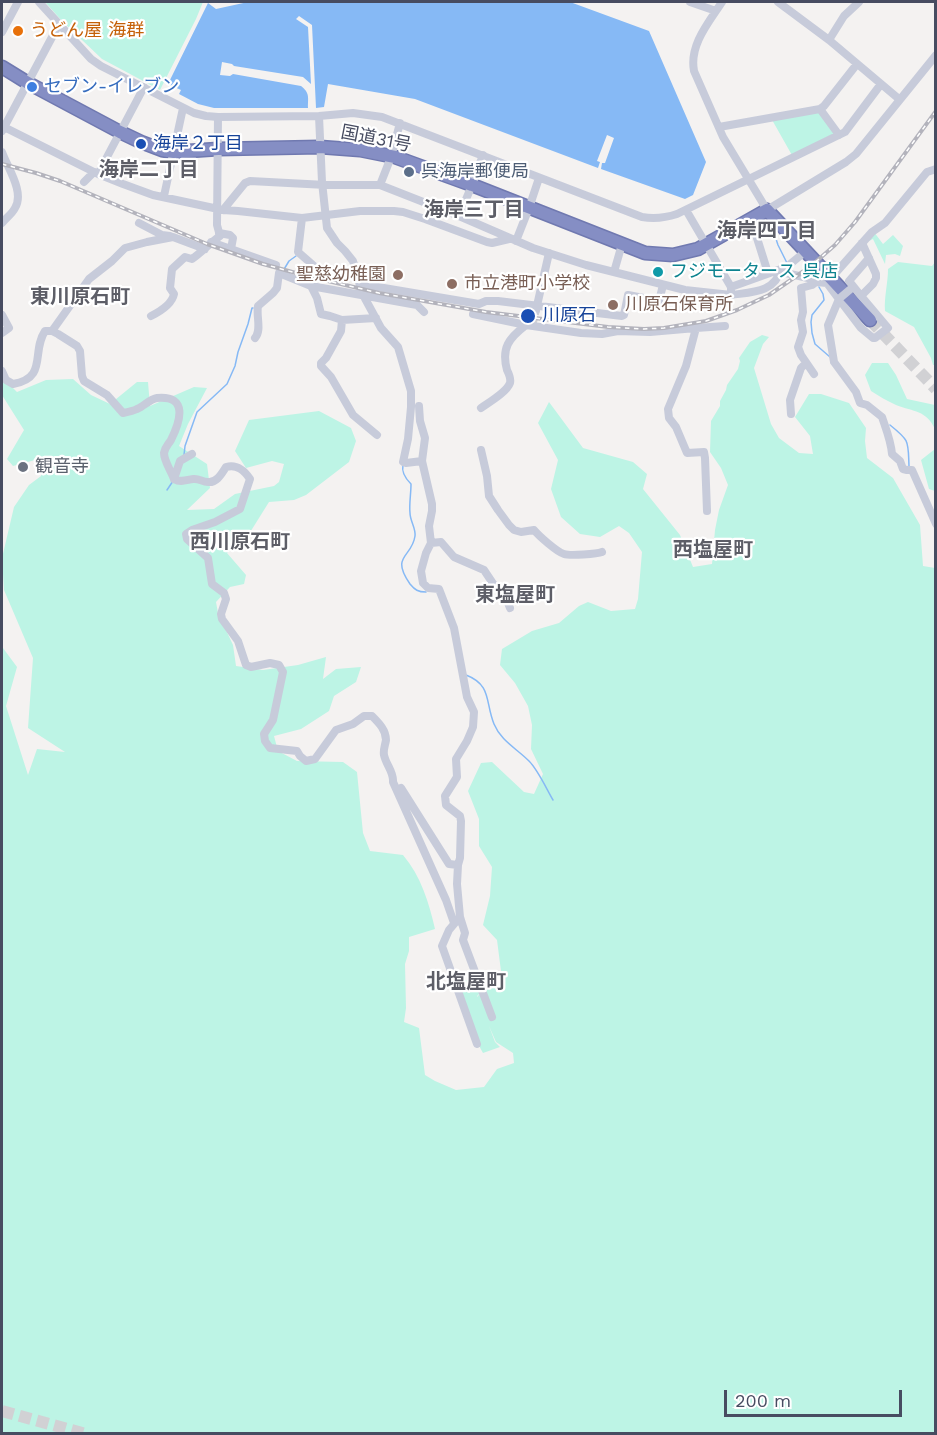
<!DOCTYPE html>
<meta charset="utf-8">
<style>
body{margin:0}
#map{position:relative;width:937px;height:1435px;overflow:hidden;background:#f4f2f1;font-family:"Work Sans",sans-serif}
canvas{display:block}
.frame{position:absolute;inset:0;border:3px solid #474c61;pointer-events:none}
.scale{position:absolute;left:724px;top:1390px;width:178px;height:27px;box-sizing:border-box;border:3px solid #474c61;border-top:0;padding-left:8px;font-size:18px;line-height:21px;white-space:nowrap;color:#474c61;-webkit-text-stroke:4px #fff;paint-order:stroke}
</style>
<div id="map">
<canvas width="937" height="1435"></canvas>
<div class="frame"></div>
<div class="scale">200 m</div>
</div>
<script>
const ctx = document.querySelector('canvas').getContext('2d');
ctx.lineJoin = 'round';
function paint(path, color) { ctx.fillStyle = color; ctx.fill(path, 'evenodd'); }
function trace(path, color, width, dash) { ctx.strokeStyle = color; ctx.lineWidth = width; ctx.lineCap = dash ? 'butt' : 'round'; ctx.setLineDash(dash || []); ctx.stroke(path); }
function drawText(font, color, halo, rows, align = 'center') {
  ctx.font = font + ' "Work Sans","Noto Sans JP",sans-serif'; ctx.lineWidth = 4.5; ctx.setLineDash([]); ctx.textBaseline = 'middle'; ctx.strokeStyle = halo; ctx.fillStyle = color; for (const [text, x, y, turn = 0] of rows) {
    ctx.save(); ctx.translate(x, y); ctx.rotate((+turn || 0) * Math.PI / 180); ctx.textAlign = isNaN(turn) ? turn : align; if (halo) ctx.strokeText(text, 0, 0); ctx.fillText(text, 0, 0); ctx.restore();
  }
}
paint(new Path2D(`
 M45 2H203L196 19 160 90 102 59 63 22Z
 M820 110 837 135 793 157 771 118Z
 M874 232 883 244 893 235 903 246 900 256 895 254 886 255 885 264 873 239 869 241Z
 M898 262 932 266 935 262V365H933L931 358 914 327 885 311C884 297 888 283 888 269Z
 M762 335 769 337 763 344 754 368 771 424 779 438 799 453 813 454 810 436 795 417 809 394H821L849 403 866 428 865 441 867 458 893 478 920 525 923 566 935 568V1433H2V649L3 648 17 667 6 706 28 775 37 749 65 752 28 728 33 658 4 590 2 558 14 507 29 485 41 476 46 457 13 466 7 459 24 430 2 395V377L17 392 46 380 73 379 91 395 110 404 137 382H148L150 406 194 387 207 388 188 424 179 446 207 464 210 488 187 510 214 509 235 494 274 486 279 482 284 464 272 461 246 468 235 451 249 420 319 411 351 428 356 441 349 462 306 495 294 500 269 502 249 534 227 553 246 575 244 584 230 587 216 602 218 613 233 645 236 666 263 670 298 665 326 657 323 679 336 669 361 667 356 682 334 696 329 711 301 729 274 736 278 751 297 761 343 762 357 772 363 833 370 851 403 855C421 876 429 903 435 929L409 937V951L405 964 406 1008 404 1022 419 1028 425 1075 435 1081 456 1090 484 1087 497 1069 514 1063 513 1053 496 1042 489 1026 495 1042 500 1047 483 1053 478 1044 456 983 477 977 482 991 477 996V997L501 971 497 940 483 925 490 896 492 867 479 846V819L468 791 481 763 492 762 524 792 534 794 543 774 531 749 532 725 528 706 515 683 500 665 502 649 532 631 559 623 579 606 588 602 611 611 635 609 638 599 642 552 629 533 619 526 600 537 580 534 561 517 551 489 558 460 538 423 549 402 583 448 633 462 647 474 643 489 680 535 693 567 712 564 715 530 719 510 728 485 721 468 710 452 711 421 720 406V401L726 390 727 385 738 369 740 361 739 358 750 342Z
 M872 363H888L896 375 907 399 935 405V429C926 410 914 412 896 405 887 401 879 396 871 391L865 375Z
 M935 449V491L929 489 921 460Z`), '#bdf4e5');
paint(new Path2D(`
 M248 2H570L649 31 706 162 693 195 685 199 601 169 602 163H605L614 138 607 135 597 161 600 162 598 168 415 99 328 84 324 107 316 108 312 25 299 16 296 19 308 27 311 84 303 77 234 66 232 64 222 62 220 75 230 76 233 74 301 86C310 93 308 97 308 108H214L198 104 179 94 181 90 168 84 208 3 216 9Z`), '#86b9f5');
trace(new Path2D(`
 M771 224 778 245 787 263
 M283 271 289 261 296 256
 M819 287 823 294 824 300 812 315 811 322 812 333 815 344 830 357
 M890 425C910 441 908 441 909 466
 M184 455 185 446 197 412 227 384 235 366 238 352 248 324 252 308H253
 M403 465C401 473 406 479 411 484 411 494 409 504 410 513 410 521 416 528 415 536 412 558 390 555 410 584 415 590 418 592 426 592
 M167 490 173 481
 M466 675C492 685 485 702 494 724 501 741 516 748 529 761 538 770 546 788 553 800`), '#86b9f5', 1.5);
trace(new Path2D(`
 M532 326 536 310`), '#d1d1d4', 8, [8, 4]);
trace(new Path2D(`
 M870 320 936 389
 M2 1411 86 1434`), '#d1d1d4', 12, [12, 6]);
const highway = new Path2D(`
 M2 67 28 83 120 132 141 142 162 150 174 152 218 149 320 147 360 150 395 157 472 185 645 253 673 255 698 249 767 210 870 320`);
trace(highway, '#7079b0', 15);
trace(new Path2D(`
 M39 2 91 59 101 66 194 113 206 116 218 117 319 116 353 113 382 117 642 217C654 219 665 218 677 214L845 132 881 84
 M690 2 716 11
 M722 2C709 22 689 45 694 71L723 137 767 210 846 162 856 154 936 55
 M778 2 829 40 899 99
 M2 32 18 2
 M829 40 844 16 859 2
 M820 109 839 135
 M319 116 322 182 327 228 337 243 345 251 353 261 362 293 381 328 398 347 411 391V407L408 439 403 462 406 463 422 461
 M2 126 98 174 123 184 153 195 223 210 238 211 302 218 360 211H394L403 212 425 219 487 242 492 243 509 239
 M719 127 820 109 824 106 857 64
 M2 131 59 24
 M2 152C7 167 25 192 15 208 12 214 6 218 2 223
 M98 174 144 87
 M84 182 94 172
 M380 185 391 157 400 123
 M164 196 183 108
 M223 210 245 183 250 181 326 185H380L459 216 533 248 586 265 685 290 731 295V287L686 210
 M459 216 472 185 483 155
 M302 218 298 252 314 266 311 286 317 298 321 314 330 316 342 320 376 318
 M751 219 768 273
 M139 223 162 235 170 236
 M219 233 230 235 233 238 231 249
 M516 241 529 208 539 178
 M211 242 276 265
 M862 243 876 274V278L873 284 861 296 849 281 869 258
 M614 272 622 244
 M781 272 808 278 816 282
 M831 278 872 232 885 223 927 172 936 169
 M360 284 479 304 486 301H498L622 316 624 315 628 295 659 301 663 285
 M731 287 781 269 789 265 806 251
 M731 295C751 292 775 293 781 269
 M861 296 888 328 875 338H873L861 328 839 299 828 325 834 362 856 392 860 403 867 405 882 417C886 429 891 441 892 454L900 461 903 469 907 470H912L936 524
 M536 310 549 253
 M473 314 526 325
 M2 315 9 328 2 333
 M151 316C159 312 172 304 174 294L170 288 172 269 185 257 192 259C202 252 210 243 220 236L217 225 218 117
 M342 320 341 331 326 358 321 363V366L331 377 353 415 377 435
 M52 331 89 279 112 261 125 248 147 242 173 237 205 249
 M255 338C262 330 256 317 258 306L273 293 277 288 279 273 311 286 417 305 424 312
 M2 371 6 380 13 384C48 378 31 352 45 331H52L58 334 77 346 80 351 82 376 84 381 107 395 123 413C128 412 133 411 137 409 144 406 150 399 157 398 189 395 180 422 171 440 168 445 165 447 164 453 164 461 171 471 174 479
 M814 374 801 355 798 347 803 332 801 320 803 312 801 288 812 285 816 282 827 283 839 299 840 298
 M419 406 420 421 425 438 422 461 432 504V511L429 526 431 543 426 553 421 571 423 583 428 588 439 589 454 628 467 697 474 712 473 727 467 741 456 759 457 777 445 796 446 805 460 816 461 821 460 858 458 865 457 884 460 917 449 930 442 946 477 1044
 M481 408C488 403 507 392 510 383 511 379 509 374 507 370 501 348 509 338 526 325L581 333 602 334 618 331 650 332 696 328
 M791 414 790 400 801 368 806 363
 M481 450 487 476 489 496 498 510 509 525 514 530 521 532 534 530C539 536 557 552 564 554 570 556 597 554 602 552
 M174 479C181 483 186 480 193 479 199 478 202 482 208 482 217 483 222 473 226 467 237 464 244 470 250 479L240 509 215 522 192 530 186 534 187 539 208 558 212 584 224 593 226 599 221 614 222 619 238 641 246 665 251 667 270 663 279 665 283 672 273 720 264 734 265 741 270 748 297 751 300 756 306 761 315 759 336 730 353 724 364 716H372C379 723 386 730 386 740 385 746 383 750 384 755 386 765 394 772 393 782L446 900 454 923
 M174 479 180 461 192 454
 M707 511 705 458 704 452 687 453 676 427 669 418 668 409 686 366 696 328 725 326
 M431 543 441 542 454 557 484 570 494 585 505 595 510 608
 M401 788 449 864 458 865
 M460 917 465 933 463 940 492 1017`), '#c7cbda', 8);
trace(highway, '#858ec4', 12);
const rail = new Path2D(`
 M2 164 36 173 60 181 207 244 263 264 307 276 379 293 486 312 608 327 644 329 664 328 706 321 737 310 769 295 811 266 835 245 855 222 936 111`);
trace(rail, '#b3b3bc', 4);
trace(rail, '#fff', 1.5, [4.5]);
trace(new Path2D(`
 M840 298 853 287`), '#c7cbda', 8);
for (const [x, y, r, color] of [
 [18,31,6,"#e8710a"],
 [32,87,6,"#3f7fe0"],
 [141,144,6,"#1a4fb4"],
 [409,172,6,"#5c6f8a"],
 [658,272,6,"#0f9aa8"],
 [398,275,6,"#8d6e63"],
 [452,284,6,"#8d6e63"],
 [613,305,6,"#8d6e63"],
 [528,316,8,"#1a4fb4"],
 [23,467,6,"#6b7280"]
]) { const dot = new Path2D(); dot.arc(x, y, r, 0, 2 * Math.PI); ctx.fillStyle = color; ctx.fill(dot); trace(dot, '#fff', 2); }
drawText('18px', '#c56008', '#fff', [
 ["うどん屋 海群",30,31]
], 'left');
drawText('18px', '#366cbe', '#fff', [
 ["セブン-イレブン",44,87]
], 'left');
drawText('18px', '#474c61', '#fff', [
 ["国道31号",376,139,11]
]);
drawText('18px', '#164399', '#fff', [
 ["海岸２丁目",153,144],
 ["川原石",542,316]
], 'left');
drawText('18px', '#4e5e75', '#fff', [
 ["呉海岸郵便局",421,172]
], 'left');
drawText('18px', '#0d838f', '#fff', [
 ["フジモータース 呉店",670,272]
], 'left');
drawText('18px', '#785e54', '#fff', [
 ["聖慈幼稚園",386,275,"right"],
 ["市立港町小学校",464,284],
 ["川原石保育所",625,305]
], 'left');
drawText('18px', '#5b616d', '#fff', [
 ["観音寺",35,467]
], 'left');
drawText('bold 20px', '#5d5e67', '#fff', [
 ["海岸二丁目",149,170],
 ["海岸三丁目",474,210],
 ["海岸四丁目",767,231],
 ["東川原石町",80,297],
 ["西川原石町",240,542],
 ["西塩屋町",713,550],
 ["東塩屋町",515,595],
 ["北塩屋町",466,982]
]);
</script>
